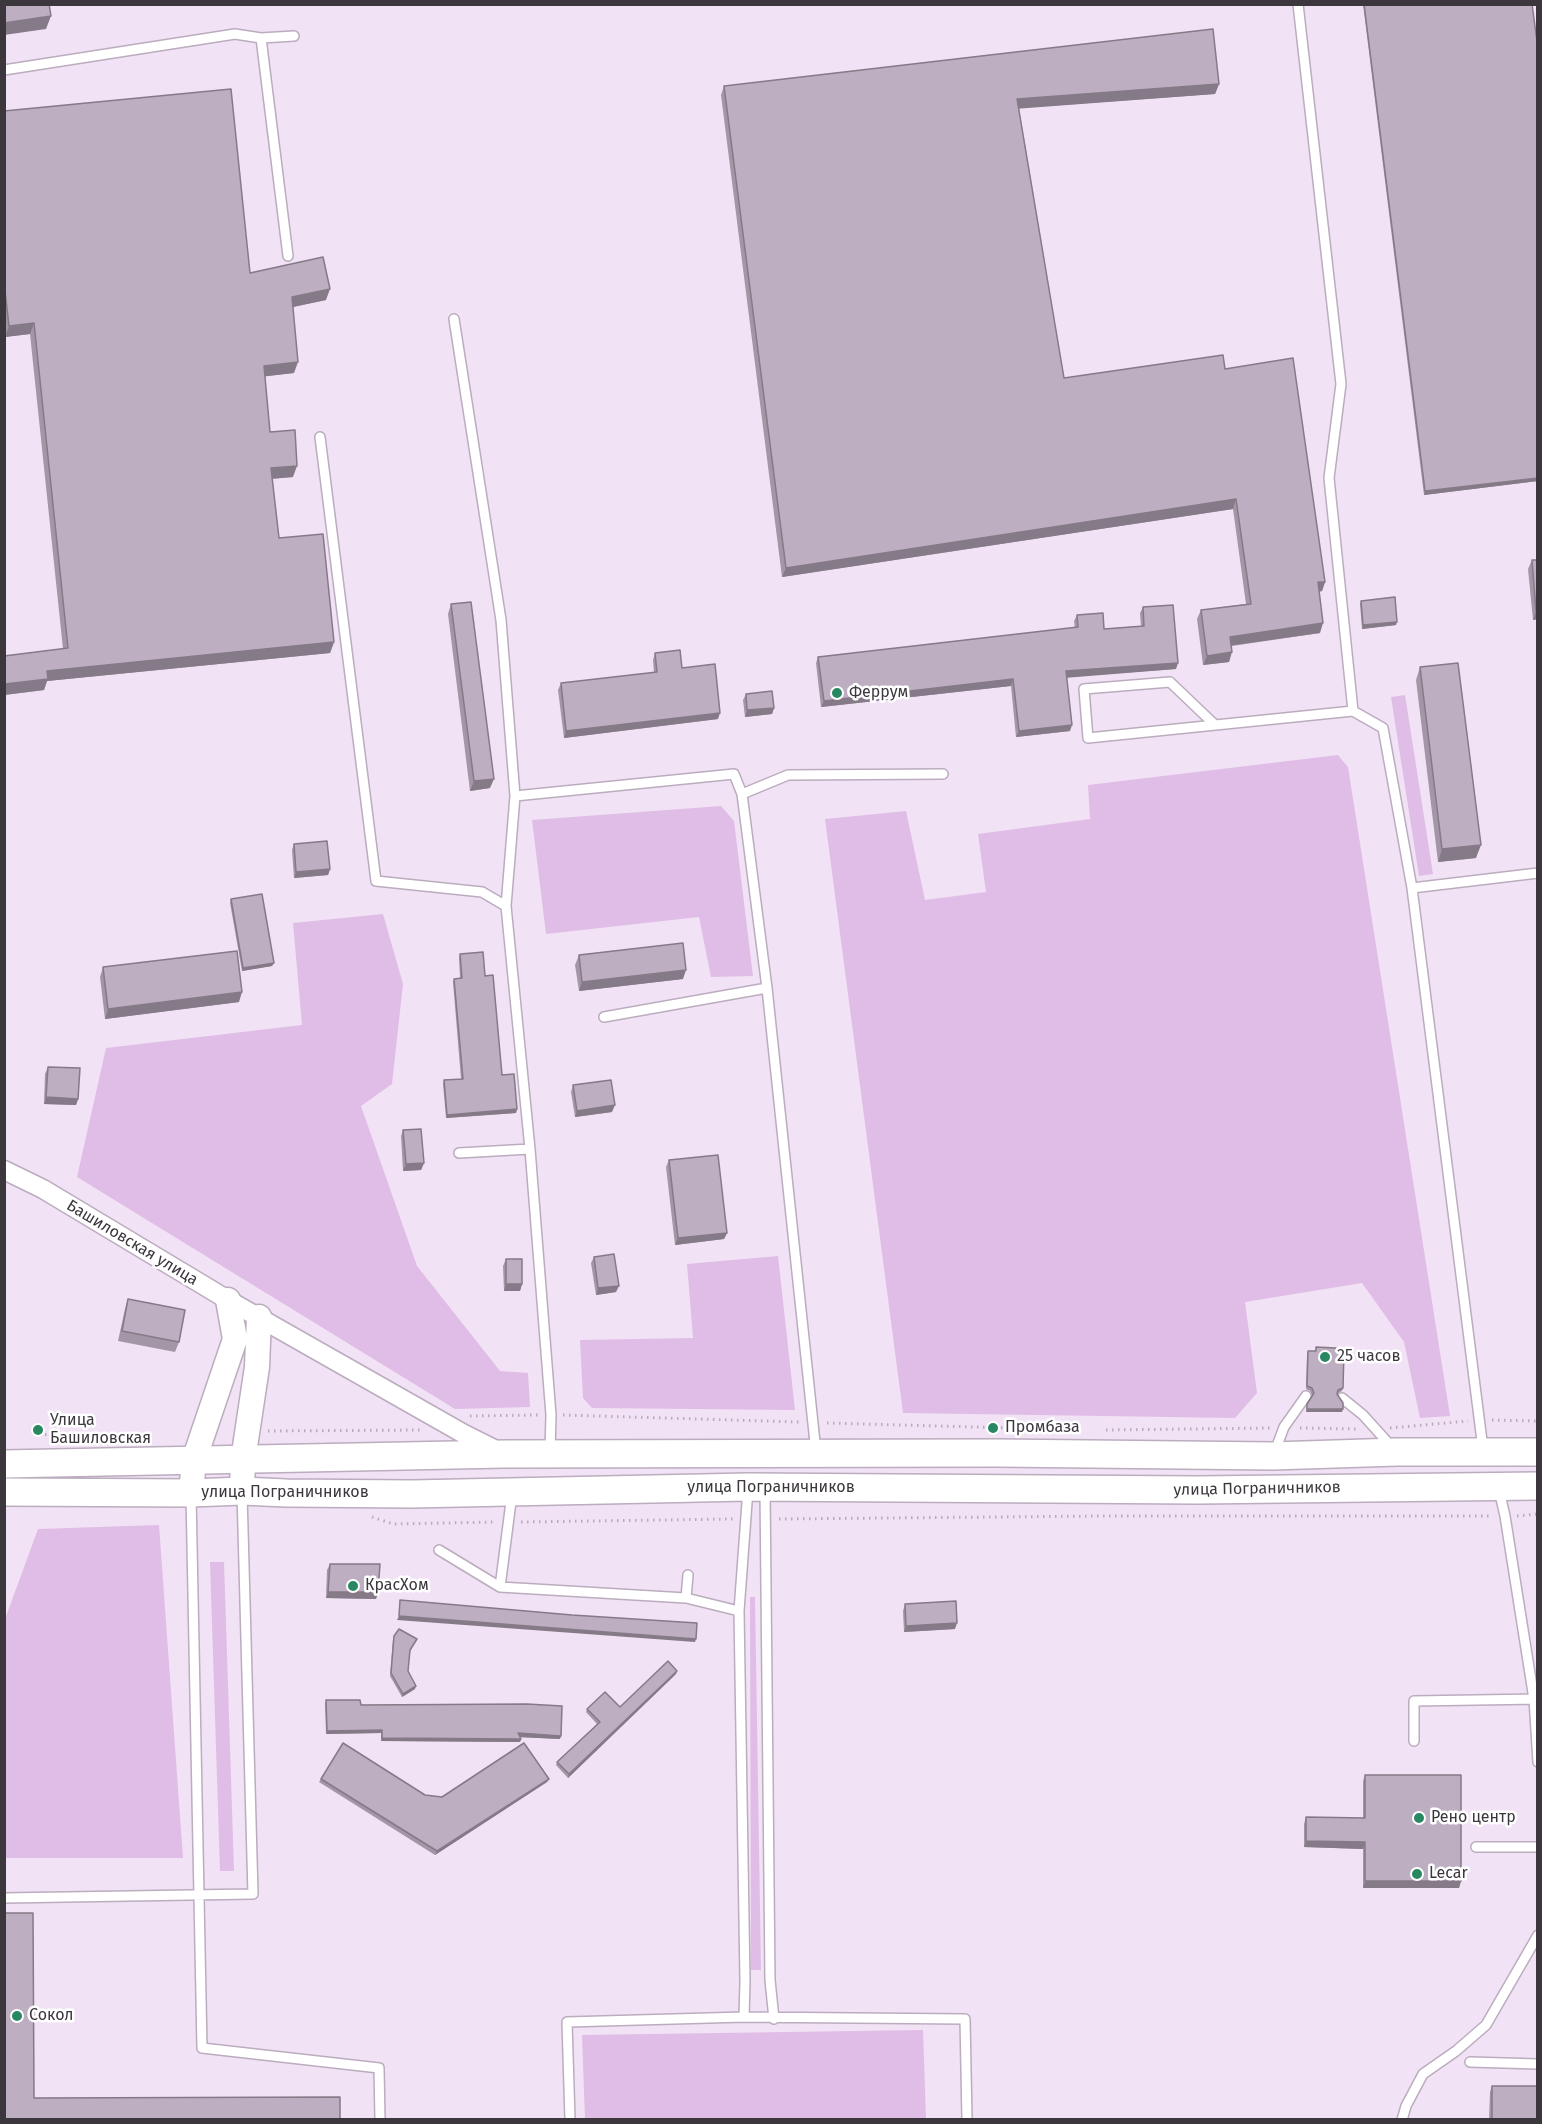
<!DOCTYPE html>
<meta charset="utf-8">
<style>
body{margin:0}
#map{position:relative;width:1542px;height:2124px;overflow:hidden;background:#f2e2f5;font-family:"Fira Sans",sans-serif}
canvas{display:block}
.frame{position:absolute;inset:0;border:6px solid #3c363d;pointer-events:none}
</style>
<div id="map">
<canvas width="1542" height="2124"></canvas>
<div class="frame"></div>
</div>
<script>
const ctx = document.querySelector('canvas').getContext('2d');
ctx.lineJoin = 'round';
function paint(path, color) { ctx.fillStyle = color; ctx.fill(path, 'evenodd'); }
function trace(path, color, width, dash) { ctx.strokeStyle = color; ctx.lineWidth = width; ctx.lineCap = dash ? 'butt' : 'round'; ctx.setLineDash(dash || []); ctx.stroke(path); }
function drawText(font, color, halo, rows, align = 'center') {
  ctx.font = font + ' "Fira Sans",sans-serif'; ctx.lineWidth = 5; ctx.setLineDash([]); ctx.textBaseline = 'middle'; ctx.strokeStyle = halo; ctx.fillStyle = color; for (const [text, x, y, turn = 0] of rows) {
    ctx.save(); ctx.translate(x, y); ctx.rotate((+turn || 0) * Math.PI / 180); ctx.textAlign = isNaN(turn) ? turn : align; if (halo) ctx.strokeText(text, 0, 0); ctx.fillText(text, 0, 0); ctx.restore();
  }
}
paint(new Path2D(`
 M1405 695 1433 874 1419 876 1391 697Z
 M1338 755 1348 767 1450 1416 1420 1418 1404 1342 1362 1283 1245 1302 1257 1393 1235 1418 903 1413 825 819 906 811 925 900 986 892 978 834 1090 819 1088 785Z
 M721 806 734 821 753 976 711 977 699 917 546 934 532 820Z
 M383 914 403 984 392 1084 361 1106 417 1266 500 1371 528 1373 530 1407 455 1409 77 1177 106 1048 302 1025 293 923Z
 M778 1256 795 1410 592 1408 583 1398 580 1340 693 1338 687 1264Z
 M159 1525 183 1858H5V1619L38 1529Z
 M210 1562H224L234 1871H220Z
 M750 1597H755L761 1970H751Z
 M923 2030 926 2119H585L582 2035Z`), '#e0bde6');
const lane = new Path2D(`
 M1298 4 1341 384 1329 478 1353 711 1383 728 1412 888 1483 1449
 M261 38 288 256
 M4 70 235 34 261 38 294 36
 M454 319 501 620 515 796
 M320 437 376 881 482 892 506 906
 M1214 724 1170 682 1084 689 1088 738 1353 711
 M742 794 788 775 943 774
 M1412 888 1538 873
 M604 1017 767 988
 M459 1153 530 1149
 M1342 1398 1363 1415 1391 1446
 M550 1452 551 1415 530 1149 506 906 515 796 734 774 742 794 767 988 816 1452
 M1274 1454 1284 1427 1306 1396
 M765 1490 770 1980 774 2019
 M1499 1490 1505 1516 1534 1699 1538 1762
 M191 1494 202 2048 379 2068 380 2120
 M439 1550 500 1587 686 1598 739 1611
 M500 1587 512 1494
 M686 1598 688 1575
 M1414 1741V1701L1538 1699
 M1476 1847H1538
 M4 1898 253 1894 242 1493
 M744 2017 745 1981 739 1611 748 1489
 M1470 2062 1538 2064
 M570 2120 567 2022 744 2017 965 2019 967 2120
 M1402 2120 1406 2106 1423 2074 1456 2051 1486 2025 1538 1935`);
const street = new Path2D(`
 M4 1170 43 1189 228 1300 464 1434 498 1451`);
const secondary = new Path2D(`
 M242 1491 243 1460 257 1367 259 1317
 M191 1493 194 1460 235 1339 228 1300`);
const primary = new Path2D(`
 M4 1464 505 1454 997 1453 1273 1456 1397 1452H1538
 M4 1492 191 1493 242 1491 286 1493 412 1494 748 1487 1198 1490 1538 1486`);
trace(lane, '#bbacbe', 12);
trace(street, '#bbacbe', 21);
trace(secondary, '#bbacbe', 27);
trace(primary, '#bbacbe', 30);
trace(new Path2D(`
 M563 1415 799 1422
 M470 1416 538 1415
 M1492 1420 1538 1421
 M827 1423 1048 1429
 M1300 1428 1357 1429
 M1390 1428 1468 1421
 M1106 1430 1270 1428
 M268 1431 420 1430
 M39 1434 85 1438
 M1517 1516 1538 1514
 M372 1517 393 1524 496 1522
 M779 1519 1100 1516H1492
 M521 1522 733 1519`), '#b8acbb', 3, [1.5, 4.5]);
trace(lane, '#fff', 9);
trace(street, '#fff', 18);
trace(secondary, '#fff', 24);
trace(primary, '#fff', 27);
paint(new Path2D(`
 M1363 4H1532L1538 481 1424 495Z
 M1219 84 1215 94 1019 108 1064 378 1225 369 1325 582 1322 591 1319 592 1320 633 1232 646 1229 662 1203 665 1197 619 1201 610 1246 604 1233 509 782 577 721 95 724 86Z
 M4 111 250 273 326 300 293 307 294 373 265 376 270 432 293 477 272 479 279 538 334 642 330 653 47 681 44 690 4 695 63 649 30 334 5 337Z
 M1532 560H1538V619L1533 620 1528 569Z
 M1361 601 1396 625 1362 629 1360 604Z
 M451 604 490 788 470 791 448 614Z
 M1143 607 1176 669 1067 677 1070 731 1016 737 1011 686 821 707 816 663 818 657 1075 628 1074 621 1077 615 1104 629 1141 626 1140 613Z
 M655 653 682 668 718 719 564 738 558 690 561 683 654 673 653 660Z
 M1420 667 1476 858 1438 862 1416 680Z
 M746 694 774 708 772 714 745 717 743 700Z
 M294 844 330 869 328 875 294 878 292 850Z
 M231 899 274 963 272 966 242 971 230 903Z
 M460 954 485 976 502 1075 517 1109 516 1113 446 1118 443 1084 444 1080 461 1079 453 982 454 979 460 978 459 958Z
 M579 955 683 979 579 991 575 965Z
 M103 967 239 1002 105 1019 100 977Z
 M48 1067 78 1099 76 1105 44 1104 45 1074Z
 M573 1085 612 1112 575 1117 571 1092Z
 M403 1130 424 1163 421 1170 403 1171 401 1136Z
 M669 1160 727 1233 724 1239 675 1245 666 1167Z
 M594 1257 616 1292 596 1295 591 1263Z
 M506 1259 522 1284 520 1291H504L503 1266Z
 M128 1299 179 1342 175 1352 118 1341 125 1309Z
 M1316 1347 1336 1351 1343 1388 1342 1391 1337 1394 1342 1412H1306L1307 1404 1312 1395 1310 1391 1306 1389 1307 1354 1308 1351H1315Z
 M330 1564 378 1592 376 1599 326 1598 327 1570Z
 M905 1604 955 1629 904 1632 903 1611Z
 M394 1636 415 1642 410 1652 408 1671 415 1689 402 1697 390 1676 393 1639Z
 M676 1674 568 1778 556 1765 557 1762 597 1724 586 1712 587 1709 620 1707Z
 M326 1700 361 1705 560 1739 520 1737 521 1739 520 1742 381 1741V1733L326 1734 325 1704Z
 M1365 1775 1461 1881 1459 1888H1363V1849L1304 1847V1824L1306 1817 1363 1818V1781Z
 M321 1779 425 1795 442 1797 549 1779 547 1782 435 1855 319 1782Z
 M1492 2086 1538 2120H1489L1490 2092Z`), '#a396a6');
paint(new Path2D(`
 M51 16 46 29 4 35V23Z
 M1219 84 1215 94 1014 109 1017 99Z
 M330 289 326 300 288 308 292 297Z
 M34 323 30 334 5 337 9 326Z
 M298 362 294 373 260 377 264 366Z
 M297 466 293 477 267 479 271 468Z
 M1538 478V481L1424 495 1425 491Z
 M1236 499 1233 509 782 577 786 568Z
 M1318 582H1325L1322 591 1315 592Z
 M1536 611H1538V619L1533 620Z
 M1397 622 1396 625 1362 629 1363 625Z
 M1323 623 1320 633 1227 646 1230 637Z
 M334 642 330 653 47 681 44 690 4 695 5 684 47 671Z
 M1232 652 1229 662 1203 665 1207 656Z
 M1178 663 1176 669 1064 678 1066 671Z
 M1013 679 1011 686 821 707 824 701Z
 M774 708 772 714 745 717 747 710Z
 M720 713 718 719 564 738 566 731Z
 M1072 725 1070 731 1016 737 1019 731Z
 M494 779 490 788 470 791 474 781Z
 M1481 845 1476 858 1438 862 1442 849Z
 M330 869 328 875 294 878 296 872Z
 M274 963 272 966 242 971 243 968Z
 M686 970 683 979 579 991 582 982Z
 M242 992 239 1002 105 1019 108 1009Z
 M46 1097 78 1099 76 1105 44 1104Z
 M615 1105 612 1112 575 1117 577 1111Z
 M517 1109 516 1113 446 1118 447 1115Z
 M424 1163 421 1170 403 1171 406 1164Z
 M727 1233 724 1239 675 1245 678 1238Z
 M506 1284H522L520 1291H504Z
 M619 1286 616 1292 596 1295 598 1288Z
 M1307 1409H1343L1342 1412H1306Z
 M328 1592H378L376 1599 326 1598Z
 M399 1616 696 1639 695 1642 397 1620Z
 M957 1623 955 1629 904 1632 906 1626Z
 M677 1671 676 1674 568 1778 569 1774Z
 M416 1686 415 1689 402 1697 403 1694Z
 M382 1730 381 1733 326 1734 327 1731Z
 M518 1733 561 1736 560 1739 516 1737Z
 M382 1738 521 1739 520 1742 381 1741Z
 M549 1779 547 1782 435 1855 437 1851Z
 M1306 1841 1365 1842 1363 1849 1304 1847Z
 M1365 1881H1461L1459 1888H1363Z`), '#857a87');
const building = new Path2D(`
 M4 4H49L51 16 4 23Z
 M1364 4H1532L1538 49V478L1425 491Z
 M1213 29 1219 84 1017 99 1064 378 1223 355 1225 369 1293 358 1325 582H1318L1323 623 1230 637 1232 652 1207 656 1201 610 1251 604 1236 499 786 568 724 86Z
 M231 89 250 273 323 257 330 289 292 297 298 362 264 366 270 432 295 430 297 466 271 468 279 538 323 534 334 642 47 671 48 679 5 684 4 656 68 648 34 323 9 326 4 282V111Z
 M1532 560H1538V611H1536Z
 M1395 597 1397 622 1363 625 1361 601Z
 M471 602 494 779 474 781 451 604Z
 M1173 605 1178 663 1066 671 1072 725 1019 731 1013 679 824 701 818 657 1078 627 1077 615 1103 613 1104 629 1144 626 1143 607Z
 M680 650 682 668 715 664 720 713 566 731 561 683 657 672 655 653Z
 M1458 663 1481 845 1442 849 1420 667Z
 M772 691 774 708 747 710 746 694Z
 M327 841 330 869 296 872 294 844Z
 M262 894 274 963 243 968 231 899Z
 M683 943 686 970 582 982 579 955Z
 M237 951 242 992 108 1009 103 967Z
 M483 952 485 976 493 975 502 1075 514 1074 517 1109 447 1115 444 1080 463 1079 454 979 462 978 460 954Z
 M48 1067 80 1068 78 1099 46 1097Z
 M611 1080 615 1105 577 1111 573 1085Z
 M421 1129 424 1163 406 1164 403 1130Z
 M718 1155 727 1233 678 1238 669 1160Z
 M614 1254 619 1286 598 1288 594 1257Z
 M506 1259H522V1284H506Z
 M128 1299 185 1310 179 1342 122 1331Z
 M1316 1347 1336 1348V1351H1344L1343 1388 1338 1390 1337 1394 1343 1403V1409H1307V1404L1314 1393 1312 1388 1307 1386 1308 1351H1316Z
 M330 1564H380L378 1592H328Z
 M400 1600 572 1615 697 1623 696 1639 399 1616Z
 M956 1601 957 1623 906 1626 905 1604Z
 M399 1629 417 1639 410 1650 408 1671 416 1686 403 1694 391 1673 394 1636Z
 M668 1661 677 1671 569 1774 557 1762 600 1722 587 1709 605 1692 620 1707Z
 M326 1700H360L361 1705 527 1704 562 1706 561 1736 518 1733 521 1739 382 1738V1730L327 1731Z
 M343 1743 425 1795 442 1797 524 1743 549 1779 437 1851 321 1779Z
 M1365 1775H1461V1881H1365V1842L1306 1841V1817L1365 1818Z
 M4 1913H33L34 2098 340 2097V2120H4Z
 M1492 2086H1538V2120H1492Z`);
paint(building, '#beaec1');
trace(building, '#857a87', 1.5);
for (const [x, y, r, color] of [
 [837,693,6,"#278861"],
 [1325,1357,6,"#278861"],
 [993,1428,6,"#278861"],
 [38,1430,6,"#278861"],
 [353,1586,6,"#278861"],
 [1419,1818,6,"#278861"],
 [1417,1874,6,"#278861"],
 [17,2016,6,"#278861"]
]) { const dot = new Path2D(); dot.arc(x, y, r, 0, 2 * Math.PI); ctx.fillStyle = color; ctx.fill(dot); trace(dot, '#fff', 2); }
drawText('16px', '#3c363d', '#fff', [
 ["Феррум",849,693],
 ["25 часов",1337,1357],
 ["Улица",50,1421],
 ["Башиловская",50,1439],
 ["Промбаза",1005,1428],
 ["КрасХом",365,1586],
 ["Рено центр",1431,1818],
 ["Lecar",1429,1874],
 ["Сокол",29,2016]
], 'left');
drawText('16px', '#3c363d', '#fff', [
 ["Башиловская улица",132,1243,31],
 ["улица Пограничников",771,1488],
 ["улица Пограничников",1257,1489,-1],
 ["улица Пограничников",285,1493]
]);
</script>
